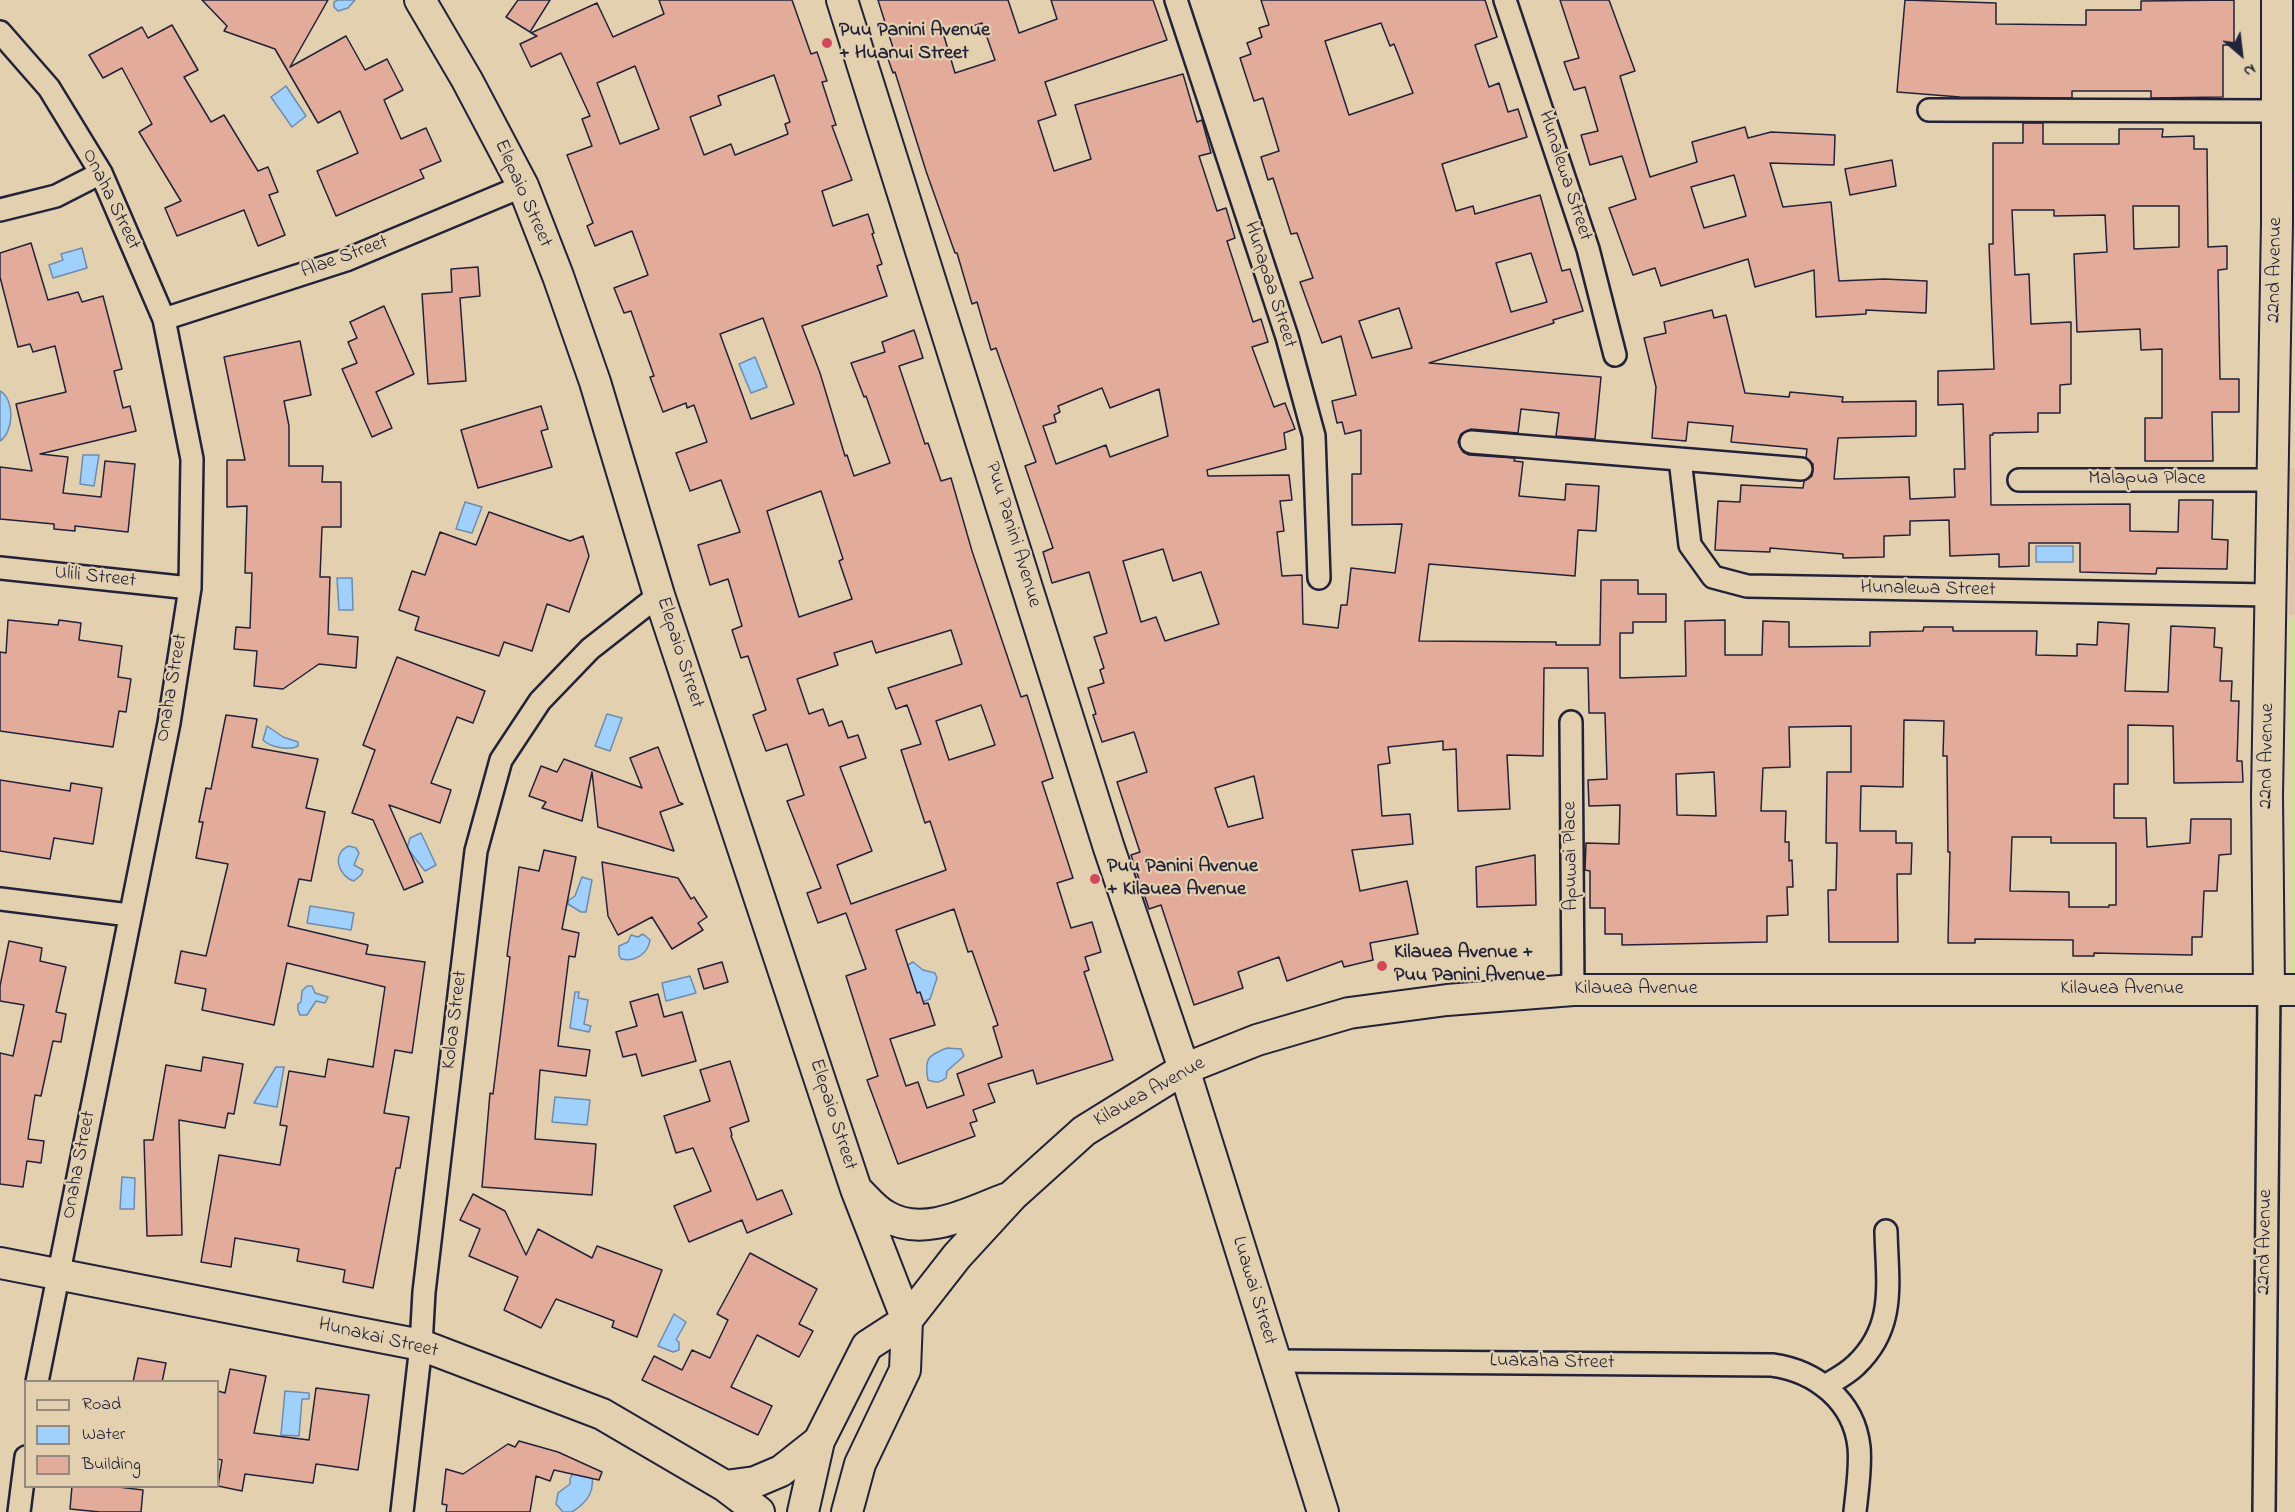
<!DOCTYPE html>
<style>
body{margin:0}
#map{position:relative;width:2295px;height:1512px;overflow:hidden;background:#e2d0ae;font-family:"Indie Flower",sans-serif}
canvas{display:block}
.legend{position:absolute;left:24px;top:1380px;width:195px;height:108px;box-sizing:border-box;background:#e2d0ae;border:2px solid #958a80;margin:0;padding:8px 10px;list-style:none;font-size:18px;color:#22223b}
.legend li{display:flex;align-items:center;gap:12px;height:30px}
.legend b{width:30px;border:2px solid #958a80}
.north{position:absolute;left:2211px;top:24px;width:60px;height:60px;-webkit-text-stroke:4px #e2d0ae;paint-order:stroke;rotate:152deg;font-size:16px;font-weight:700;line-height:24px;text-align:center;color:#22223b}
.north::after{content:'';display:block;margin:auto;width:21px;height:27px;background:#22223b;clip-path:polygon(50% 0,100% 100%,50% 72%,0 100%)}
</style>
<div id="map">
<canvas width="2295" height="1512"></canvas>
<ul class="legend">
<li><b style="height:8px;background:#e2d0ae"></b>Road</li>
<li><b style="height:16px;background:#a0d1fc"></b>Water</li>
<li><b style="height:16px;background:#e3ac9a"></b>Building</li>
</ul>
<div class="north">N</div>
</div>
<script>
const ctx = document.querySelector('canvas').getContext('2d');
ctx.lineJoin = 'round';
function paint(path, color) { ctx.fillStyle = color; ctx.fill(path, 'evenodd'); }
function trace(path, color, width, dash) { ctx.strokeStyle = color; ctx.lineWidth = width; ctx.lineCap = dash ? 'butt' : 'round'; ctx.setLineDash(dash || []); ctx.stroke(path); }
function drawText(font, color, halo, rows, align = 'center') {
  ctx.font = font + ' "Indie Flower",sans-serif'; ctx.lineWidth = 4.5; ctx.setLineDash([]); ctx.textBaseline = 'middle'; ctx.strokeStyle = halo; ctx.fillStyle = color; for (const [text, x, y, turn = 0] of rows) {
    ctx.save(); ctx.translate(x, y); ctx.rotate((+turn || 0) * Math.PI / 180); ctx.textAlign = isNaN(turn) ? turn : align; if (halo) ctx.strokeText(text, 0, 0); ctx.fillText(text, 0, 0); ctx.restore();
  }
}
paint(new Path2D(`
 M2288 468H2295V615H2289Z`), '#e2c5a8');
paint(new Path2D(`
 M2294 0 2295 172H2292Z
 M2290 620H2295V977H2291Z`), '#cee094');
const water = new Path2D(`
 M338 0H355L348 8 338 11 334 7V2Z
 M286 86 306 116 292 127 271 97Z
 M82 248 87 268 53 278 49 265 63 260 61 254Z
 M755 357 767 387 751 393 739 364Z
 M0 391C15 399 14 432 0 441Z
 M83 455H99L94 486 80 484Z
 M465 502 482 507 472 533 456 529Z
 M2036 546H2073V562H2036Z
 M337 578H352L353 610H339Z
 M607 714 622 718 610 751 595 746Z
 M267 726 283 737 298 742V746C289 751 270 747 263 740Z
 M421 833 436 865 425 871 407 848 410 838Z
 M349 846 356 848 359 853 354 865 363 870 361 875 354 881C338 876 331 853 349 846Z
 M582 877 592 880 586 912H581L568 904 569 900 575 896Z
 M310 906 354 913 351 930 307 923Z
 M643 934 650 940C648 954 635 962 621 959L619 955V946L628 942 631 935 638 937Z
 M913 962 923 970 935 973 937 978 930 999 923 1002C913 996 906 977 908 965Z
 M690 976 696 993 666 1001 662 983Z
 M307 986H312L315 993 328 997 325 1003 316 1001 307 1015H300L298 1010V1004L301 1002 302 991Z
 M575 992H579L578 998 588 1000 584 1024 591 1026 589 1032 570 1028Z
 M947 1048 961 1049 964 1056 947 1071 946 1078C940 1083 936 1083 928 1080 924 1059 928 1055 947 1048Z
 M276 1067H284L277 1107 254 1103Z
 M555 1097 590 1100 587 1125 552 1122Z
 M122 1177 135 1178 134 1209H120Z
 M674 1314 686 1322 676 1340 679 1342V1350L673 1352 658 1346Z
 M285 1391 309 1393V1399H302L299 1436 281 1435Z
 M591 1472C596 1490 588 1502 572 1512H563L556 1504 558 1493 570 1484V1479L573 1473Z`);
paint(water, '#a0d1fc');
trace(water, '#6e8baf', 1.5);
const building = new Path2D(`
 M202 0H328L290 67 346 36 365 70 387 59 403 90 384 100 401 139 426 128 441 161 420 170 424 178 336 216 317 171 358 153 340 111 318 123 275 49 224 31 227 26Z
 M518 0H550L530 32 506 17Z
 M659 0H792L811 54 817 52 827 81 822 82 836 125 832 126 852 180 822 191 833 226 868 214 874 233 872 234 882 264 877 266 887 296 802 326 820 373 845 456 847 455 854 476 890 463 866 396 864 397 851 363 885 352 882 342 914 330 923 358 899 366 925 444 928 443 941 481 951 478 972 551 1021 697 1027 695 1053 778 1042 782 1073 878 1057 883 1071 928 1092 922 1101 952 1085 957 1089 970 1084 972 1113 1060 1037 1084 1033 1070 988 1084 995 1102 973 1110 977 1121 970 1123 975 1136 898 1164 867 1080 878 1076 846 976 866 969 846 913 818 923 807 893 821 888 787 801 804 795 787 744 766 751 753 715 766 710 748 656 741 658 732 630 742 626 728 579 710 585 698 545 740 532 721 480 690 491 676 453 707 442 694 405 687 408 686 403 663 412 650 377 654 376 631 311 624 313 614 288 648 275 632 231 595 246 587 226 593 223 567 155 592 146 582 119 590 116 561 53 531 67 520 44 537 36 531 33 597 3 613 37 664 14ZM635 66 659 129 620 144 597 83ZM774 75 790 122 785 124 788 134 735 155 731 144 704 155 690 117 721 105 718 96ZM763 318 794 404 751 419 720 334ZM821 491 843 559 839 561 852 599 799 617 767 511ZM951 630 962 664 888 688 896 709 907 705 921 744 901 750 925 823 930 821 946 870 851 904 837 865 872 851 840 767 866 758 858 735 848 738 842 721 829 726 823 709 809 714 797 679 838 665 834 653 872 641 876 653ZM981 705 995 745 949 760 936 721ZM954 909 968 952 972 951 998 1025 993 1027 1002 1057 957 1074 964 1095 927 1108 918 1082 906 1086 890 1039 935 1025 928 1003 924 1004 920 992 917 993 896 930Z
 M878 0H1008L1019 33 1057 19 1051 0H1153L1167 40 1045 82 1056 115 1038 121 1054 171 1091 159 1075 105 1183 74 1197 122 1202 120 1211 153 1199 156 1217 211 1226 208 1235 238 1227 241 1253 322 1261 319 1268 342 1252 347 1274 407 1285 403 1295 429 1284 433 1286 449 1207 470 1208 476 1289 475 1292 500 1280 501 1284 531 1277 532 1282 576 1302 575 1303 624 1338 628 1341 605H1347L1351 568 1395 573 1402 524 1352 525V474H1361V430L1345 434 1342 422 1337 423 1332 401 1356 395 1341 336 1322 343 1300 282 1313 278 1297 233 1291 234 1273 178 1268 180 1261 157 1279 151 1263 98 1254 101 1240 58 1251 54 1247 43 1262 37 1259 28 1269 25 1261 0H1485L1497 37 1475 45 1489 87 1499 83 1508 112 1518 109 1527 137 1442 164 1456 211 1473 206 1475 214 1540 195 1562 271 1570 269 1583 311 1553 320 1554 323 1429 363 1601 377 1595 439 1556 436 1559 413 1521 409 1518 433 1471 429 1461 434 1458 442 1463 452 1469 455 1515 458 1514 461 1523 462 1519 496 1565 500 1566 484 1599 486 1596 531 1578 530 1575 576 1429 564 1419 641 1556 642V645H1600L1601 580H1638V594H1666V622H1633V633H1620V678L1686 676 1685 621 1725 620V655H1762L1763 621 1789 622V647L1870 646V632L1923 631 1924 627H1953V631H2037L2036 655 2077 656V644L2097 645 2098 622 2129 624 2125 691 2168 692 2171 626 2215 628 2214 647 2222 648 2220 681H2232L2231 701H2239L2237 761H2242L2243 782 2174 783 2173 726 2128 725V784H2114V818H2146L2147 847 2190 843 2191 819H2231V854L2219 855 2217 891H2204L2202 937H2192V955L2094 953V956H2073V940L1975 939V943H1948L1950 852H1948L1947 756H1943L1944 721 1904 720 1903 787 1861 786 1860 831H1896V843H1912L1911 874H1897L1898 942H1829L1828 890H1836L1837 843H1826L1827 772H1851V726L1789 727 1790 767 1763 768 1761 811H1786L1785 842H1789V861L1792 860 1793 887H1787L1788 915 1767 916V942L1622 945V934H1605V908H1590V871L1585 870 1586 843 1619 844 1620 805 1589 806 1588 780 1607 779 1605 713H1589L1588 668H1544L1543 756 1507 755 1510 809 1458 811 1456 749 1443 750V741L1388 747 1390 763 1378 765 1382 816 1410 814 1413 844 1352 850 1360 891 1407 881 1418 934 1370 943 1373 960 1344 967 1342 961 1287 981 1279 957 1238 972 1243 988 1194 1005 1161 905 1149 909 1131 855 1140 852 1117 782 1147 772 1134 732 1102 742 1093 715 1096 714 1088 688 1104 683 1100 670 1104 668 1094 637 1107 633 1089 572 1052 583 1043 552 1053 548 1025 466 1036 462 996 348 991 350 977 302 972 304 957 253H955L926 171 895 72 893 73 886 53 894 51ZM982 23 995 60 955 73 944 36ZM1381 23 1390 46 1394 44 1413 93 1349 115 1325 41ZM1531 253 1547 302 1511 312 1496 263ZM1399 308 1412 348 1372 358 1359 321ZM1102 388 1110 408 1159 389 1168 436 1110 457 1106 445 1056 464 1043 426 1056 422 1054 415 1060 412 1058 406ZM1163 549 1173 581 1201 572 1219 624 1165 641 1156 617 1141 622 1123 561ZM1714 772 1716 816 1677 815 1676 774ZM1254 776 1263 818 1228 827 1215 788ZM2012 837H2051V843H2116V905H2109V907H2069V892L2010 891Z
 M1560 0H1609L1635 71 1620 76 1650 177 1697 162 1692 142 1745 127 1748 138 1771 132 1835 135 1834 165 1770 163 1783 207 1831 202 1839 281 1884 279 1927 281 1926 313 1866 310V314L1816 317 1814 270 1755 287 1748 259 1661 286 1655 268 1633 275 1609 208 1636 199 1622 156 1590 165 1581 135 1598 131 1585 87 1574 90 1564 62 1579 58ZM1734 175 1746 216 1704 228 1691 187Z
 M1905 0 1996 3V24L2086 25V10H2141V1L2234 0V45H2223V97L2151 98V91H2072V98L1960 97 1897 92Z
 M172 25 198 70 184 77 211 122 224 115 258 171 268 167 278 192 269 195 285 235 258 246 244 210 177 236 165 208 181 201 139 132 152 124 122 68 103 78 89 55 142 27 148 38Z
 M2023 123H2043V144H2119V129H2163L2162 137 2194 136V149H2207L2208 247 2227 246V269L2218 270 2220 379H2239V412H2212L2213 461H2145V418H2162V349L2141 350 2140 329 2077 332 2074 254 2107 252 2105 215 2054 216V210H2012L2015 275 2029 274 2031 324 2071 322V384L2060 385V413H2038V432L1993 433V435H1990L1991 505 2130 504V531L2178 532 2179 500H2213L2212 539 2228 540 2227 569 2157 568 2156 574 2080 572V543H2029V566L1999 567V554L1950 556 1949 520 1910 521V535L1884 536V557L1843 558V554L1770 548V552L1715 550 1718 501 1740 502 1741 485 1803 488 1804 481 1812 476 1813 464 1806 458 1807 449 1731 442 1733 426 1688 422 1686 441 1652 438 1656 387 1644 338 1666 333 1664 322 1712 310 1714 318 1726 315 1745 393 1789 397 1790 392 1843 397 1842 402 1916 401V436L1838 438 1834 479 1909 477 1910 499 1955 497 1954 469H1965L1963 404 1938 405V371L1994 369 1989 244H1993V143H2023ZM2133 206H2179V247L2134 249Z
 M1892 160 1896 186 1850 195 1845 169Z
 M31 243 48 300 78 292 82 302 103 296 122 369 114 371 123 408 130 406 136 431 40 454 68 457 63 493 101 497 105 461 135 464 128 532 75 526V531L54 529V524L0 519V467L32 471 16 404 66 392 55 346 33 352 30 344 18 347 0 277V253Z
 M478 267 480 296 460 298 466 381 428 384 422 294 452 292 451 269Z
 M384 306 414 374 376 392 392 428 372 437 342 369 357 363 348 342 357 338 350 322Z
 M300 341 311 395 284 401 289 426V466H323L322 482H341V527H322L320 577H330L328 634 358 637 356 668 319 664 283 689 254 686 257 651 234 649 236 627 250 628 252 573H245L247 506 227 507V460H245L224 357Z
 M541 406 548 429 541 431 552 467 478 488 461 430Z
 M489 512 570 541 583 536 589 556 569 612 547 604 532 651 504 642 499 656 415 630 419 617 399 610 412 571 425 575 440 532 476 545Z
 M8 620 58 625 59 620 81 623 79 640 122 646 118 677 131 679 126 712 119 711 113 747 0 731V652L6 653Z
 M397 657 485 691 473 723 457 717 431 783 451 790 440 823 389 805 423 882 404 890 373 820 352 813 375 750 363 745Z
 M226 715 257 719 252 747 318 759 306 808 325 812 311 881 299 879 288 926 368 945 366 954 425 962 412 1053 395 1050 384 1113 409 1117 400 1168H396L373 1288 343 1282 345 1270 297 1261 299 1249 235 1238 231 1267 201 1262 219 1155 280 1165 287 1126 280 1125 289 1071 325 1077 328 1059 373 1067 385 987 287 963 274 1025 202 1010 206 989 175 983 181 951 206 956 228 864 196 858 203 822H199L206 788 211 789Z
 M658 747 679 802 683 804 660 812 674 851 598 827 592 772 582 821 542 808 546 802 529 796 541 766 557 772 564 759 642 788 630 758Z
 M0 780 70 791 71 783 102 788 93 844 54 838 50 859 0 851Z
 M544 850 576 857 562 929 579 933 575 957 569 956 558 1046 590 1050 586 1076 540 1070 535 1139 596 1144 592 1195 482 1187 490 1093 493 1094 510 957 507 956 519 867 539 871Z
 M1535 855 1536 905 1477 907 1476 867Z
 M602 862 678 878 691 899 694 897 707 917 698 923 703 930 672 949 652 917 618 935 608 916Z
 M9 941 42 948 40 961 66 967 56 1012 66 1014 61 1042 53 1041 41 1096 35 1095 28 1139 44 1141 41 1163 27 1161 23 1187 0 1184V1053L13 1056 24 1005 0 1001V986Z
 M722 962 728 982 704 989 698 969Z
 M658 994 664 1017 682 1012 696 1061 642 1076 636 1054 623 1057 616 1032 637 1026 630 1002Z
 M203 1057 243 1064 234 1114 228 1113 225 1128 179 1120 182 1235 147 1236 144 1140H153L166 1065 201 1071Z
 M730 1061 749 1121 730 1128 732 1135 731 1136 757 1200 782 1190 792 1214 747 1233 742 1220 689 1242 674 1206 711 1191 693 1148 676 1153 664 1116 710 1101 700 1070Z
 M473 1194 505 1211 526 1255 538 1229 592 1258 597 1246 662 1270 637 1337 612 1327 614 1321 556 1299 541 1328 504 1310 518 1277 469 1256 480 1229 460 1220Z
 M750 1253 817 1289 799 1324 813 1331 799 1357 757 1335 731 1387 772 1406 758 1435 642 1380 654 1356 682 1370 692 1350 710 1358 728 1320 717 1314Z
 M138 1358 166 1363 162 1382H133Z
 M230 1369 266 1376 254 1433 309 1440 316 1388 369 1395 358 1470 316 1464 313 1483 245 1474 242 1491 218 1486 222 1460 218 1459V1391L225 1393Z
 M519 1441 558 1452 602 1472 599 1480 554 1470 550 1481 536 1476 530 1512H446L447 1505 442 1504 446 1469 463 1474 508 1444 515 1447Z
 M72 1486H110L143 1490 141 1512H100L70 1509Z`);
paint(building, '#e3ac9a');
trace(building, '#22223b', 1.5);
const street = new Path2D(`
 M1176 0 1287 337 1314 436 1319 578
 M1505 0 1588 249 1615 355
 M0 32 49 88 101 173 164 319 192 459 190 588 169 723 37 1382
 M1929 110 2277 111
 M0 210 56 196 101 173
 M164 319 346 260 523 186
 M1471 442 1801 469
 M1680 459 1690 545 1713 577 1747 586 2270 595
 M2019 480H2274
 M0 568 190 588
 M1571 722 1573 990
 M0 899 129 915
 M1275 1361 1772 1365C1816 1371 1854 1401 1859 1447 1861 1468 1857 1491 1855 1512
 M1825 1386C1835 1380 1847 1374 1856 1365 1897 1326 1887 1282 1886 1231
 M19 1512 26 1457
 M402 1512 421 1345 424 1292 476 851 501 760 540 701 590 649 659 595
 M2264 1512 2269 991`);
const secondary = new Path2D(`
 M420 0 467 80 523 186 558 276 595 382 659 595 856 1189 907 1320 905 1370 860 1464 847 1512
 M842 0 1109 848 1184 1069 1323 1512
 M2269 991 2267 795 2277 223V0
 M859 1192C867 1200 875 1210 886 1216 923 1238 969 1213 1005 1199
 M0 1263 421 1345 602 1414 725 1486 759 1512
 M725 1486 755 1482 781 1471 819 1441
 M803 1512 819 1441 867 1346 907 1320 957 1256 1013 1195 1084 1131 1184 1069 1257 1040 1349 1013 1447 1000 1573 990H2295`);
trace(street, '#22223b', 26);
trace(secondary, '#22223b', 34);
trace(street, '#e2d0ae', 21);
trace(secondary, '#e2d0ae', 30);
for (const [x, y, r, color] of [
 [827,43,6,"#d1495b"],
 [1095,879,6,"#d1495b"],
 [1382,966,6,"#d1495b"]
]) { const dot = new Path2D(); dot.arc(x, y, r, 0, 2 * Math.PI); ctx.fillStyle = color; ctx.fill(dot); trace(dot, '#e2d0ae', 2); }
drawText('bold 20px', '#22223b', '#e2d0ae', [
 ["Puu Panini Avenue",839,32],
 ["+ Huanui Street",839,55],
 ["Puu Panini Avenue",1107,868],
 ["+ Kilauea Avenue",1107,891],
 ["Kilauea Avenue +",1394,954],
 ["Puu Panini Avenue",1394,977]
], 'left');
drawText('20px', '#22223b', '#e2d0ae', [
 ["Hunalewa Street",1564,176,72],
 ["Elepaio Street",522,194,66],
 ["Onaha Street",110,200,64],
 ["Alae Street",345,258,-20],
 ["22nd Avenue",2276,270,-89],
 ["Hunapaa Street",1269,285,72],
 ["Malapua Place",2147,480],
 ["Puu Panini Avenue",1012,535,73],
 ["Ulili Street",95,578,6],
 ["Hunalewa Street",1928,590,1],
 ["Elepaio Street",679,653,72],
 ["Onaha Street",173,688,-80],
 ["22nd Avenue",2268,756,-89],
 ["Apuwai Place",1572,856,-91],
 ["Kilauea Avenue",1636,990],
 ["Kilauea Avenue",2122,990],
 ["Koloa Street",456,1020,-83],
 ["Kilauea Avenue",1150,1093,-29],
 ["Elepaio Street",832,1115,72],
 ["Onaha Street",80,1165,-79],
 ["22nd Avenue",2266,1242,-89],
 ["Luawai Street",1253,1291,73],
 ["Hunakai Street",378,1339,13],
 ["Luakaha Street",1552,1363,1]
]);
</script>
